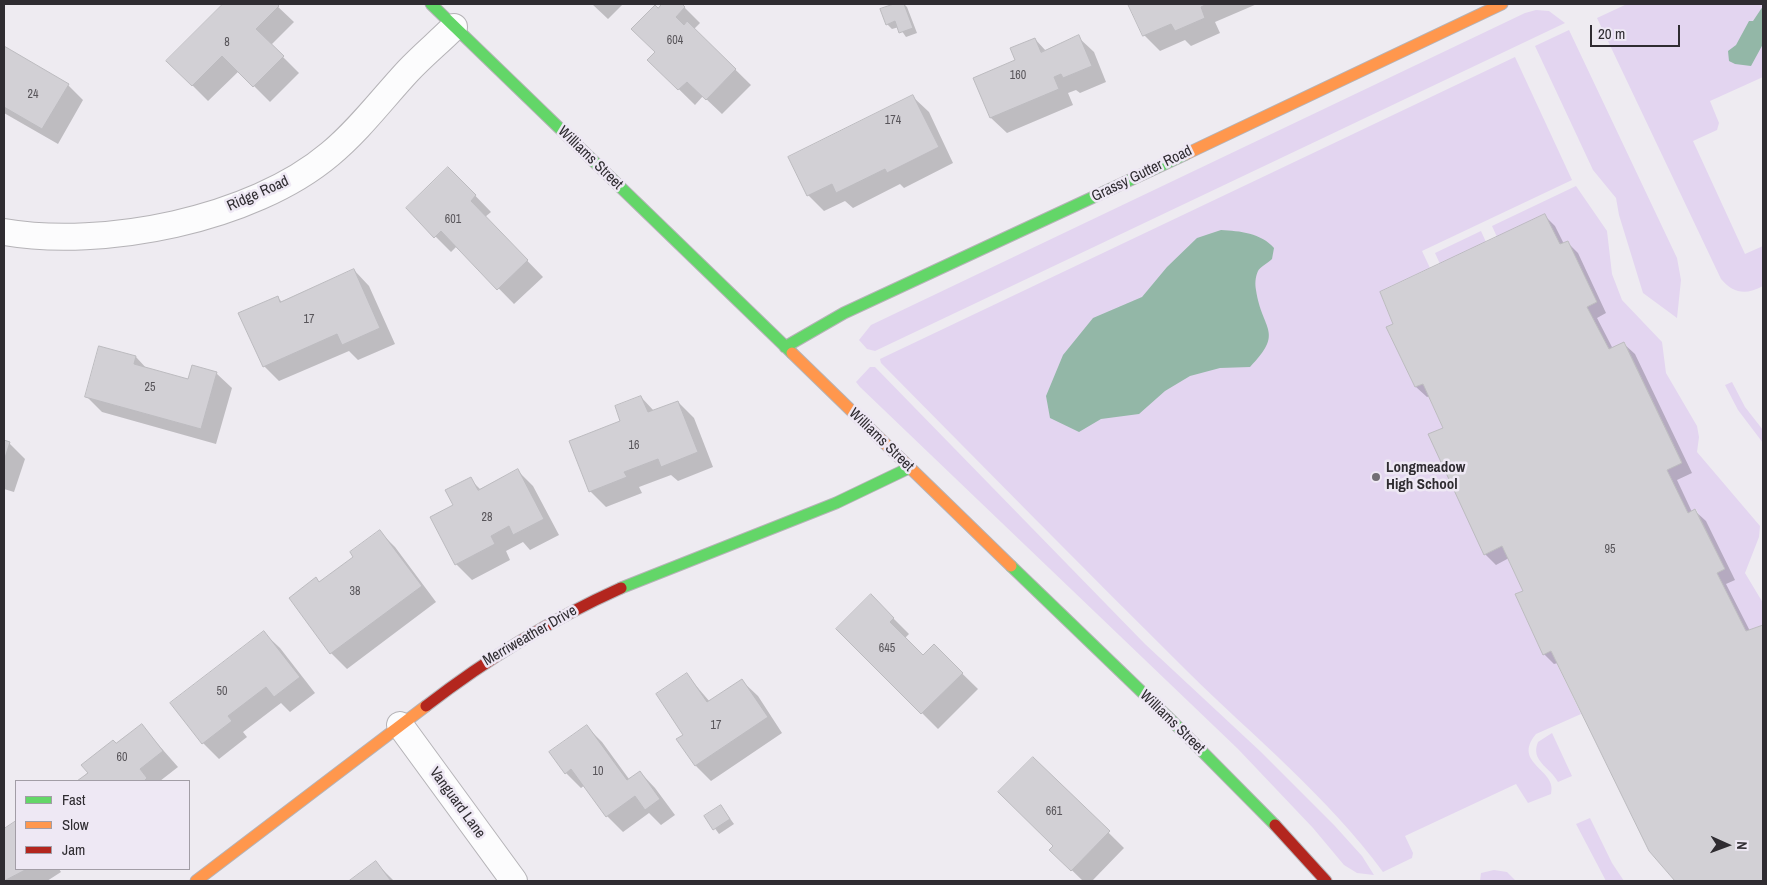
<!DOCTYPE html>
<style>
body{margin:0}
#map{position:relative;width:1767px;height:885px;overflow:hidden;background:#eeebf1;font-family:"Archivo Narrow",sans-serif}
canvas{display:block}
.frame{position:absolute;inset:0;border:5px solid #2f2c31;pointer-events:none}
.legend{position:absolute;left:15px;top:780px;width:175px;height:90px;box-sizing:border-box;background:#eee8f4;border:1px solid #a29da6;margin:0;padding:6px 9px;list-style:none;font-size:15px;color:#2f2c31}
.legend li{display:flex;align-items:center;gap:10px;height:25px}
.legend b{width:25px;border:1px solid #a29da6}
.north{position:absolute;left:1702px;top:820px;width:50px;height:50px;-webkit-text-stroke:4px #eee8f4;paint-order:stroke;rotate:92deg;font-size:14px;font-weight:700;line-height:20px;text-align:center;color:#2f2c31}
.north::after{content:'';display:block;margin:auto;width:18px;height:22px;background:#2f2c31;clip-path:polygon(50% 0,100% 100%,50% 72%,0 100%)}
.scale{position:absolute;left:1590px;top:25px;width:90px;height:22px;box-sizing:border-box;border:2px solid #2f2c31;border-top:0;padding-left:6px;font-size:15px;line-height:18px;white-space:nowrap;color:#2f2c31;-webkit-text-stroke:4px #eee8f4;paint-order:stroke}
</style>
<div id="map">
<canvas width="1767" height="885"></canvas>
<div class="frame"></div>
<ul class="legend">
<li><b style="height:6px;background:#63d668"></b>Fast</li>
<li><b style="height:6px;background:#ff974d"></b>Slow</li>
<li><b style="height:6px;background:#b3261e"></b>Jam</li>
</ul>
<div class="north">N</div>
<div class="scale">20 m</div>
</div>
<script>
const ctx = document.querySelector('canvas').getContext('2d');
ctx.lineJoin = 'round';
function paint(path, color) { ctx.fillStyle = color; ctx.fill(path, 'evenodd'); }
function trace(path, color, width, dash) { ctx.strokeStyle = color; ctx.lineWidth = width; ctx.lineCap = dash ? 'butt' : 'round'; ctx.setLineDash(dash || []); ctx.stroke(path); }
function drawText(font, color, halo, rows, align = 'center') {
  ctx.font = font + ' "Archivo Narrow",sans-serif'; ctx.lineWidth = 5; ctx.setLineDash([]); ctx.textBaseline = 'middle'; ctx.strokeStyle = halo; ctx.fillStyle = color; for (const [text, x, y, turn = 0] of rows) {
    ctx.save(); ctx.translate(x, y); ctx.rotate((+turn || 0) * Math.PI / 180); ctx.textAlign = isNaN(turn) ? turn : align; if (halo) ctx.strokeText(text, 0, 0); ctx.fillText(text, 0, 0); ctx.restore();
  }
}
paint(new Path2D(`
 M1627 4H1763V77L1710 101 1719 123 1717 130 1693 141 1745 254 1763 246V286C1746 295 1734 294 1721 279L1597 18Z
 M1536 10 1549 11 1565 23 875 351 867 349 859 340 871 325 1525 13Z
 M1569 30 1677 258 1681 280 1677 318 1643 293 1619 215 1616 198 1593 170 1535 46Z
 M1515 57 1572 180 1422 251 1430 268 1380 292 1393 324 1387 328 1415 387 1423 384 1443 428 1484 555 1502 546 1523 591 1515 594 1543 654 1551 651 1581 714 1536 734C1511 764 1558 769 1551 794L1528 803 1516 784 1405 836 1413 853 1412 858 1383 872C1328 797 1254 737 1188 672 1085 570 983 466 881 363L880 359Z
 M1576 186 1607 231 1612 274 1622 300 1662 342 1666 373 1697 426 1699 437 1697 452 1760 526 1759 537 1745 573 1763 603V625L1746 631 1717 573 1725 569 1696 509 1688 513 1667 470 1682 462 1625 343 1609 349 1587 307 1597 302 1568 241 1560 244 1497 237 1492 226Z
 M1481 231 1486 242 1440 264 1435 253Z
 M870 367H875L1145 644 1261 752 1334 825 1362 856 1374 875 1357 873 1344 865 1313 828 1238 749 860 387 856 382Z
 M1732 382 1745 407 1763 430V443L1738 410 1725 385Z
 M1552 733 1572 776 1558 782C1550 767 1530 761 1538 742Z
 M1590 818 1612 863 1624 881H1606L1576 824Z
 M1494 870 1507 872 1516 881H1480L1481 873Z`), '#e3d5f0');
paint(new Path2D(`
 M1763 6V44L1751 66 1735 64 1729 61 1728 51 1736 45 1749 21H1753Z
 M1221 230C1240 231 1261 233 1274 248L1272 259C1268 263 1260 267 1258 271 1255 278 1255 284 1256 290 1262 331 1285 331 1250 367L1220 368 1190 376 1165 391 1139 414 1101 419 1079 432 1050 418 1046 396 1063 355 1093 318 1142 297 1167 267 1197 238Z`), '#93b7a7');
paint(new Path2D(`
 M225 4H275L294 22 271 45 299 73 270 102 239 71 208 101 168 61Z
 M592 4H623L608 19Z
 M664 4H681L700 23 694 29 751 85 722 114 703 96 695 105 649 60 656 52 658 10Z
 M897 4H904L907 7 917 33 906 37 899 27 892 29 887 24 881 10Z
 M1130 4H1257L1215 22 1220 33 1191 46 1185 40 1160 51 1144 35Z
 M1078 37 1094 52 1106 82 1080 93 1076 90 1068 93 1073 105 1007 133 991 118 974 78 1017 60 1035 39 1046 51Z
 M4 47 68 85 83 100 58 144 4 113Z
 M913 97 929 112 953 163 904 188 900 184 853 208 845 201 824 211 808 195 790 157Z
 M464 184 491 212 485 217 543 277 514 304 457 246 451 252 407 208Z
 M1545 216 1555 226 1564 244 1567 242 1578 253 1606 313 1597 318 1613 349 1624 344 1635 354 1692 473 1677 480 1692 512 1695 511 1706 521 1735 580 1726 584 1750 631 1763 626V881H1676L1672 877 1558 663 1554 664 1544 654 1525 592 1509 558 1496 565 1485 554 1445 429 1430 396 1427 397 1416 387Z
 M354 270 369 286 395 344 358 360 349 351 279 381 264 366 277 297 282 302Z
 M136 357 148 370 189 381 216 373 232 388 216 444 102 412 86 396Z
 M641 397 654 411 678 402 694 418 713 467 678 481 671 475 639 487 642 493 606 507 590 491 622 422Z
 M4 441 9 443 25 459 14 492 4 489Z
 M518 471 533 486 559 535 530 550 523 542 506 551 510 560 472 580 456 564 470 479 481 490Z
 M380 532 395 547 436 602 347 669 331 653 320 583 355 557Z
 M871 596 909 634 905 638 923 656 934 646 978 689 938 729 838 629Z
 M264 633 280 648 315 693 290 712 281 703 243 732 247 737 219 759 203 743 172 703Z
 M687 675 710 702 742 681 758 696 782 733 711 781 696 766 684 735Z
 M141 725 178 767 160 781H79L116 745Z
 M587 727 602 742 629 779 640 772 655 788 675 815 661 825 649 813 623 832 607 816 585 785 581 788 566 773Z
 M1033 758 1124 848 1092 881H1083L1051 850 1055 846Z
 M721 806 734 824 719 834 706 816Z
 M16 822V869H59L61 872 47 881H4V830Z
 M376 863 394 881H351Z`), '#0003');
const building = new Path2D(`
 M223 4H277L279 6 256 29 284 56 253 87 222 56 192 86 166 61Z
 M662 4H682L685 7 676 17 684 25 687 21 736 69 706 100 687 82 678 90 647 60 655 52 631 29 655 5 658 8Z
 M894 4H904L913 28 899 33 895 21 886 25 880 9Z
 M1128 4H1207L1201 7 1205 18 1175 31 1171 24 1143 36Z
 M1079 35 1092 66 1063 78 1061 74 1054 77 1059 89 990 118 973 78 1015 60 1010 48 1035 38 1041 52Z
 M4 46 69 84 42 129 4 107Z
 M913 95 939 147 887 173 885 169 836 193 832 184 807 196 788 157Z
 M448 167 476 195 471 201 528 260 497 290 441 231 434 238 406 208Z
 M1545 214 1560 244 1568 241 1597 302 1587 307 1609 349 1624 342 1682 463 1667 470 1688 513 1695 509 1725 569 1717 573 1746 631 1763 625V881H1675L1649 851 1551 651 1543 655 1515 594 1523 591 1502 546 1484 555 1428 434 1443 428 1423 384 1415 387 1386 327 1393 324 1380 292Z
 M354 269 380 328 342 345 337 334 263 367 238 313 278 296 280 302Z
 M99 346 136 356 134 364 188 379 192 365 217 372 201 429 85 397Z
 M641 396 648 412 678 401 698 452 661 467 658 459 624 472 627 477 589 492 569 441 620 421 615 406Z
 M4 440 10 442 4 461Z
 M518 469 544 519 513 535 509 526 491 536 495 544 455 565 430 517 453 505 445 490 471 477 478 490Z
 M380 530 422 586 330 654 289 598 316 577 319 582 353 557 350 552Z
 M871 594 894 618 890 622 923 655 934 644 963 673 921 714 836 629Z
 M264 631 300 677 274 697 266 687 228 716 232 721 202 744 170 703Z
 M687 673 707 702 742 679 768 717 695 766 676 739 683 735 656 694Z
 M142 724 163 751 140 769 147 778 144 781H77L88 773 81 765 113 740 116 743Z
 M587 725 627 780 640 771 660 799 645 810 635 796 606 817 571 769 565 774 549 752Z
 M1033 757 1110 831 1071 871 1049 850 1053 846 998 792Z
 M721 805 730 819 713 830 704 816Z
 M16 821V869H27L4 881V829Z
 M376 861 391 881H349Z`);
paint(building, '#d2d0d5');
trace(building, '#bcbbbf', 1);
const street = new Path2D(`
 M4 232C103 249 252 220 330 154 359 130 382 99 408 71 422 56 439 42 454 27
 M400 725 514 881`);
const fast = new Path2D(`
 M431 4 792 353
 M785 347 844 313 1186 154
 M1011 566 1173 722 1275 825
 M621 588 836 503 909 468`);
const slow = new Path2D(`
 M1186 154 1502 4
 M792 353 1011 566
 M196 881 426 706`);
const jam = new Path2D(`
 M426 706C487 659 550 620 621 588
 M1275 825 1326 881`);
trace(street, '#b5b3b7', 28);
trace(fast, '#b5b3b7', 13);
trace(slow, '#b5b3b7', 13);
trace(jam, '#b5b3b7', 13);
trace(street, '#fcfcfd', 26);
trace(fast, '#63d668', 11);
trace(slow, '#ff974d', 11);
trace(jam, '#b3261e', 11);
for (const [x, y, r, color] of [
 [1376,477,5,"#726f74"]
]) { const dot = new Path2D(); dot.arc(x, y, r, 0, 2 * Math.PI); ctx.fillStyle = color; ctx.fill(dot); trace(dot, '#eee8f4', 2); }
drawText('12px', '#58555a', null, [
 ["604",675,41],
 ["8",227,43],
 ["160",1018,76],
 ["24",33,95],
 ["174",893,121],
 ["601",453,220],
 ["17",309,320],
 ["25",150,388],
 ["16",634,446],
 ["28",487,518],
 ["95",1610,550],
 ["38",355,592],
 ["645",887,649],
 ["50",222,692],
 ["17",716,726],
 ["60",122,758],
 ["10",598,772],
 ["661",1054,812]
]);
drawText('15px', '#2f2c31', '#eee8f4', [
 ["Williams Street",590,158,44],
 ["Grassy Gutter Road",1142,174,-26],
 ["Ridge Road",258,194,-24],
 ["Williams Street",881,440,44],
 ["Merriweather Drive",530,636,-30],
 ["Williams Street",1172,722,44],
 ["Vanguard Lane",457,803,54]
]);
drawText('bold 15px', '#2f2c31', '#eee8f4', [
 ["Longmeadow",1386,468],
 ["High School",1386,485]
], 'left');
</script>
